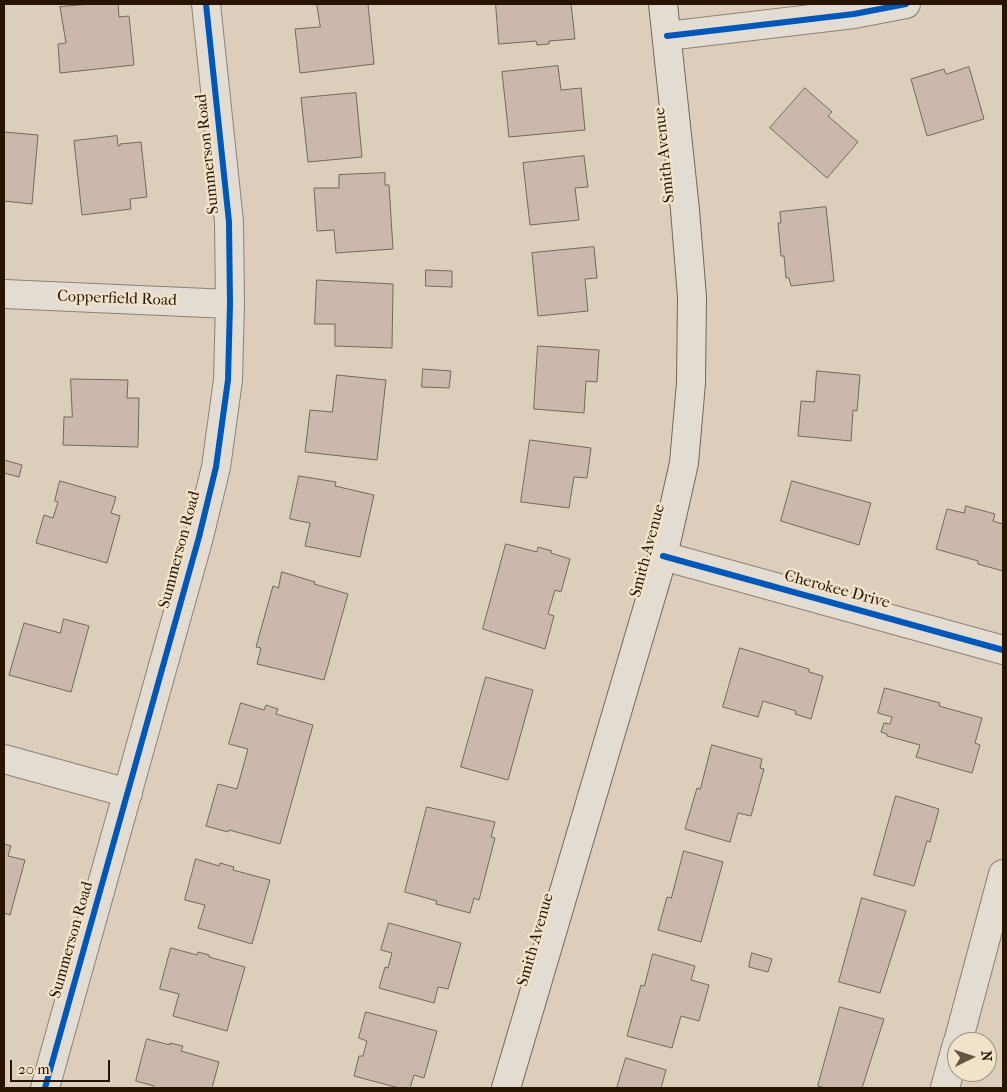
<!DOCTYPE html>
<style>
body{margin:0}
#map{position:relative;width:1007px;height:1092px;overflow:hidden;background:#dcceba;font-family:"IM FELL French Canon",serif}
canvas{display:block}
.frame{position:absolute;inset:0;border:5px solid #281401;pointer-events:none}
.north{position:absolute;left:947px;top:1032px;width:50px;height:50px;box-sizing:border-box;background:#f1e2ca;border:1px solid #a1907a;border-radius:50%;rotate:86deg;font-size:14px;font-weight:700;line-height:20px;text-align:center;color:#281401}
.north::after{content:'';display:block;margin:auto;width:18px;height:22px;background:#675542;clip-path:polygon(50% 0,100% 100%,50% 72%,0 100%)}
.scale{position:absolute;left:10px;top:1060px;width:100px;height:22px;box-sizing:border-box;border:2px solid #281401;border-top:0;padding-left:6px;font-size:15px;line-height:18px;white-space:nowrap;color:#281401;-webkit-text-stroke:4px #f1e2ca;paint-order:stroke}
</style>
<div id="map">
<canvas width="1007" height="1092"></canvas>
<div class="frame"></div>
<div class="north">N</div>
<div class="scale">20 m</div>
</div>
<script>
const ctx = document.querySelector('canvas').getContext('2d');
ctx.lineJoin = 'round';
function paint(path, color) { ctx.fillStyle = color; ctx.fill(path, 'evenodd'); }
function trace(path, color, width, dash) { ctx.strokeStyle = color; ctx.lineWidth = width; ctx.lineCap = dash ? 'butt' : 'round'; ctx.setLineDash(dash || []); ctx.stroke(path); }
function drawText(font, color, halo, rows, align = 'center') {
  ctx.font = font + ' "IM FELL French Canon",serif'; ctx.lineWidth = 5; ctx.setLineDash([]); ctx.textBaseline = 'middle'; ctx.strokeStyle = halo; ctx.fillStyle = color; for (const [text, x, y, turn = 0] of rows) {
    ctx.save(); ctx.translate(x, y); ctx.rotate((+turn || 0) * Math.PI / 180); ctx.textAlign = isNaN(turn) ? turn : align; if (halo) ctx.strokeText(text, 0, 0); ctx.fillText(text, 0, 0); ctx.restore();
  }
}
const building = new Path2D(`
 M91 4H118L119 17 129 16 134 65 60 73 58 44 66 43 60 7Z
 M317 4H368L374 64 300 73 295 29 320 27Z
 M496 4H571L575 39 549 41V44L537 45 536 41 499 44Z
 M558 66 561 90 581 88 585 130 509 137 502 72Z
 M969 67 984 119 927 136 911 79 944 69 946 74Z
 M805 88 832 112 828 116 858 142 827 178 770 128Z
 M356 93 362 157 308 162 301 98Z
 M4 132 38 135 32 204 4 201Z
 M117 136 118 146H120V144L141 142 147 197 130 199 131 209 82 215 74 141Z
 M584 156 588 187 575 188 579 220 530 225 523 163Z
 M385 173V185H389L393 249 336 253 334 230 317 231 314 188H339V175Z
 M826 207 834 281 791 286 789 278H786L784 256H781L778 223H781L780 212Z
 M594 247 597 278 585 279 588 311 538 316 532 253Z
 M426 270 452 271V287L426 286Z
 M317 280 393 284 392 348 335 346V324H315Z
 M538 346 599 350 597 382 586 381 584 413 534 409Z
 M423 369 451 371 449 388 422 387Z
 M817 371 860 375 857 411 853 410 851 441 798 436 801 401 814 402Z
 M337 375 386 380 377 460 305 452 310 410 332 412Z
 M71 379 128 380 127 398H139L138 447 63 445 64 417H72Z
 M530 440 591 448 587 478 574 477 569 508 521 502Z
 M4 460 22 465 19 477 4 473Z
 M299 476 336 482 335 486 374 495 360 557 305 546 310 523 290 519Z
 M60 481 116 497 111 513 120 516 107 563 36 543 44 515 53 518 58 502 55 501Z
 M792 481 871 503 859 545 781 521Z
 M966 506 995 514 993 521 1003 524V571L978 564V561L936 549 947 509 964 513Z
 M506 544 537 552 538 547 552 551 551 553 570 559 561 592 555 590 548 614 554 616 545 649 483 629Z
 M282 572 315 582 314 584 348 594 324 680 257 664 261 648 256 647 273 586 278 588Z
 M64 619 89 626 71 692 9 675 24 623 60 633Z
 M740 648 809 669V672L823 676 811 719 795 714 796 711 763 701 758 717 723 707Z
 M486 677 533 690 508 780 461 767Z
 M885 688 940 703 939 706 982 718 975 743 980 745 972 773 916 757 920 745 887 736V734L881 732 884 723 890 724 892 717 878 713Z
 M241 703 264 710 266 705 278 709 276 714 313 725 280 844 229 830 228 832 206 826 218 784 237 789 248 749 229 744Z
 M712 745 762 759 760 768 764 769 751 816 738 813 730 842 685 829 697 788 700 789Z
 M896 796 939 809 930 842 927 841 914 886 874 875Z
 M427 807 495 822 491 837 495 838 479 900 474 898 470 913 436 904 437 901 405 892Z
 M4 844 11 846 8 856 25 860 10 915 4 913Z
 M684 851 723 862 701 942 658 930 667 897 671 898Z
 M196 859 219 866 220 863 234 867 233 870 270 880 252 944 198 928 205 905 185 900Z
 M862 898 906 911 880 993 839 982Z
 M389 923 461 943 448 989 438 987 434 1003 379 988 385 967 388 968 392 953 381 950Z
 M171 948 197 955 198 952 209 955V957L245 967 227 1031 173 1016 179 994 160 989Z
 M752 953 772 959 768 972 749 967Z
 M653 954 695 966 691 980 709 985 699 1021 681 1016 672 1048 627 1036 641 985 644 986Z
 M840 1007 884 1019 862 1088H826L818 1086Z
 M366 1012 437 1031 424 1078 414 1075 410 1088H399L354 1076 359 1056H363L367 1041 359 1038Z
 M147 1039 170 1045V1043L183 1046 181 1051 219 1062 212 1088H153L154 1086 136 1081Z
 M626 1058 666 1070 661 1088H617Z`);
paint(building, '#ccb7ab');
trace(building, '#72685b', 1);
const street = new Path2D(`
 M667 36 854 14 906 4
 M4 294 230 304
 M663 556 1003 650
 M4 759 128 793
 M958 1042 1003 874
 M45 1088 199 537 216 467 228 380 230 304 229 222 206 4
 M945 1088 957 1044`);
const secondary = new Path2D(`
 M506 1088 663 556 684 463 691 383 692 297 685 210 663 4`);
trace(street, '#8c8274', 30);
trace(secondary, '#72685b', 30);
trace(street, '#e3dcd3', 28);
trace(secondary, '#e3dcd3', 28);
trace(new Path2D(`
 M667 36 854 14 906 4
 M663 556 1003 650
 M45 1088 199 537 216 467 228 380 230 304 229 222 206 4`), '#0057b8', 6);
drawText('16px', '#281401', '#f1e2ca', [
 ["Summerson Road",208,154,-96],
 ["Smith Avenue",665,155,-96],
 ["Copperfield Road",117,299,2],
 ["Summerson Road",180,550,-75],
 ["Smith Avenue",648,551,-75],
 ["Cherokee Drive",837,590,15],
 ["Summerson Road",72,940,-74],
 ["Smith Avenue",536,940,-74]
]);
</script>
